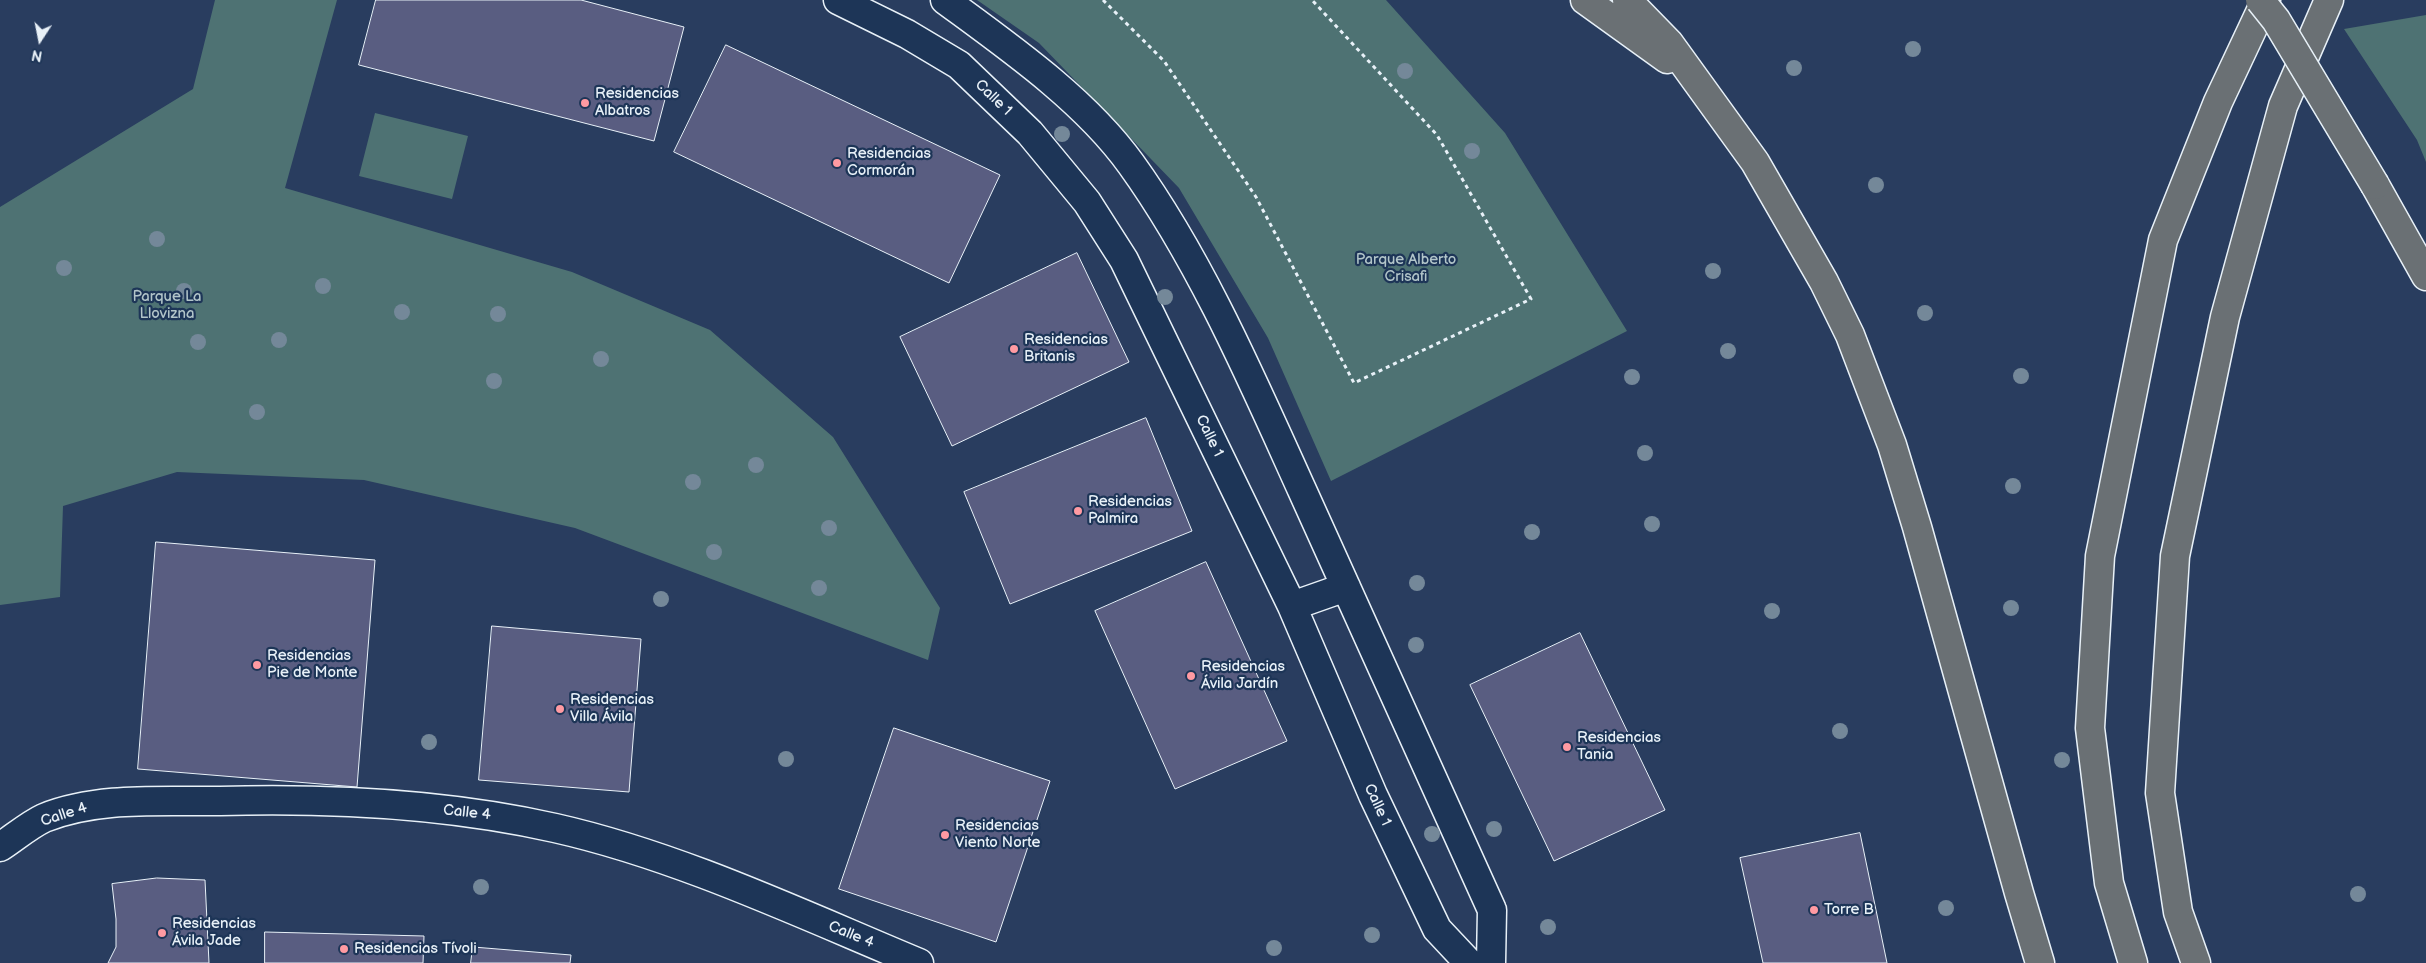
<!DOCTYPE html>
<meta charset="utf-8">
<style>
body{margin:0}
#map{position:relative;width:2426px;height:963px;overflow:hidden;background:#293d5f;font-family:"Balsamiq Sans",sans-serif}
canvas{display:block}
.north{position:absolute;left:15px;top:15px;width:50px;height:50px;-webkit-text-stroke:4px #1d3557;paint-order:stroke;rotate:191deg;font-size:14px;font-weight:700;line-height:20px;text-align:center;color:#e8f1f8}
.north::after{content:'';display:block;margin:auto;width:18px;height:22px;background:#e8f1f8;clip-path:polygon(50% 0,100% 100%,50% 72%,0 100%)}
</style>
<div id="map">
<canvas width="2426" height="963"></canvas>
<div class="north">N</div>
</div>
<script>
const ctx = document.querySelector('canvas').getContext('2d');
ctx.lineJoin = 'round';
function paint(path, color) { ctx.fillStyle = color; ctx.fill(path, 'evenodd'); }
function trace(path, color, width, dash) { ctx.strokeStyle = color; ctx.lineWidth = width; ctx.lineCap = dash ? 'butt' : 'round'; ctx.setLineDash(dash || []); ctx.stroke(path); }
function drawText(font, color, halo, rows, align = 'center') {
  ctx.font = font + ' "Balsamiq Sans",sans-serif'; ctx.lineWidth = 4.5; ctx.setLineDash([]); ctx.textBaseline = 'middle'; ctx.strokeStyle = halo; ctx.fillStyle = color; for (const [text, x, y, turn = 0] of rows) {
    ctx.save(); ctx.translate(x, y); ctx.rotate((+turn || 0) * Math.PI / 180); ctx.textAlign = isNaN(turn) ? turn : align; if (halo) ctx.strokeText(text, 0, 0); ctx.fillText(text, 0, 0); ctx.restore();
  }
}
paint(new Path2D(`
 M215 0H337L285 188 572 272 710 330 833 437 940 608 928 660 575 528 364 480 177 472 63 506 60 597 0 605V207L193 89Z
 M977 0H1386L1505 133 1627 331 1331 481 1268 338 1179 188 1039 43Z
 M2426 15V162L2417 140 2344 29Z
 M375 113 468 136 452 199 359 176Z`), '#4e7273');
const building = new Path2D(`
 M376 0H581L684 27 654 141 359 65Z
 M726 45 1000 175 949 283 674 152Z
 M1077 253 1129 362 952 446 900 337Z
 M1146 418 1192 531 1010 604 964 492Z
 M156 542 375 560 357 787 138 769Z
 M1206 562 1287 741 1175 789 1095 611Z
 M492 626 641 639 629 792 479 780Z
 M1580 633 1665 810 1554 861 1470 685Z
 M894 728 1050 781 996 942 839 889Z
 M1860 833 1887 963H1763L1740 858Z
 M157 878 205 880 209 963H108L116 947V919L112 884Z
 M265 932 424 936 423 963H265Z
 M473 947 571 955 570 963H471Z`);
paint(building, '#595d81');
trace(building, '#e8f1f8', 1);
const minor = new Path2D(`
 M838 0 907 34 959 65 1030 133 1087 202 1124 260 1292 606 1373 795 1437 929 1469 963
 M945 0C1009 47 1085 100 1131 164 1201 261 1253 382 1302 490 1366 630 1429 770 1492 910L1491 963
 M1292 606 1346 587
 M0 847C14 838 29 825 44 818 98 796 163 802 220 801 330 798 448 804 555 828 679 856 801 914 919 963`);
const motorway = new Path2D(`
 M1585 0 1667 59
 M1627 0 1669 43 1755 162 1824 282 1850 335 1892 445 1917 527 2019 893 2040 963
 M2375 185 2426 276
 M2133 963 2109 883 2090 728 2100 556 2163 240 2218 102 2266 0
 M2196 963 2178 912 2160 793 2175 556 2225 317 2283 106 2329 0`);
trace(minor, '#e8f1f8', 31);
trace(motorway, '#e8f1f8', 31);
trace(new Path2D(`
 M1103 0 1164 61 1256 197 1354 383 1531 299 1437 135 1312 0`), '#e8f1f8', 3, [4, 4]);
trace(minor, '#1d3557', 28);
trace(motorway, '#6a7074', 28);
const motorwayBridge = new Path2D(`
 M2260 0 2276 20 2375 185`);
trace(motorwayBridge, '#e8f1f8', 31, []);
trace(motorwayBridge, '#6a7074', 28);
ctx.fillStyle = '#748899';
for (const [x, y] of [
 [1913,49],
 [1794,68],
 [1405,71],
 [1062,134],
 [1472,151],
 [1876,185],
 [157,239],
 [64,268],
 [1713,271],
 [323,286],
 [184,291],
 [1165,297],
 [402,312],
 [1925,313],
 [498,314],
 [279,340],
 [198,342],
 [1728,351],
 [601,359],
 [2021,376],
 [1632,377],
 [494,381],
 [257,412],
 [1645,453],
 [756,465],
 [693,482],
 [2013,486],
 [1652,524],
 [829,528],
 [1532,532],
 [714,552],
 [1417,583],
 [819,588],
 [661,599],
 [2011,608],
 [1772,611],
 [1416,645],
 [1840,731],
 [429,742],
 [786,759],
 [2062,760],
 [1494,829],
 [1432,834],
 [481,887],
 [2358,894],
 [1946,908],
 [1548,927],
 [1372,935],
 [1274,948]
]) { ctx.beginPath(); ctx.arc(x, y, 8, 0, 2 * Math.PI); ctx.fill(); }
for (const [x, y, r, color] of [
 [585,103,5,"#ff9aa2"],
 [837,163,5,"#ff9aa2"],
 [1014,349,5,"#ff9aa2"],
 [1078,511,5,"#ff9aa2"],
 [257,665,5,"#ff9aa2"],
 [1191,676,5,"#ff9aa2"],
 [560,709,5,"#ff9aa2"],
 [1567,747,5,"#ff9aa2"],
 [945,835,5,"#ff9aa2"],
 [1814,910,5,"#ff9aa2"],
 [162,933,5,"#ff9aa2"],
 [344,949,5,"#ff9aa2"]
]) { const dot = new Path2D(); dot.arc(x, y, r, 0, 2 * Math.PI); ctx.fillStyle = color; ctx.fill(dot); trace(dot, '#1d3557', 2); }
drawText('15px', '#e8f1f8', '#1d3557', [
 ["Residencias",595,94],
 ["Albatros",595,111],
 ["Residencias",847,154],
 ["Cormorán",847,171],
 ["Residencias",1024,340],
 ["Britanis",1024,357],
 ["Residencias",1088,502],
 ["Palmira",1088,519],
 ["Residencias",267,656],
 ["Pie de Monte",267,673],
 ["Residencias",1201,667],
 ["Ávila Jardín",1201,684],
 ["Residencias",570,700],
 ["Villa Ávila",570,717],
 ["Residencias",1577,738],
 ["Tania",1577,755],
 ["Residencias",955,826],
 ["Viento Norte",955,843],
 ["Torre B",1824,910],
 ["Residencias",172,924],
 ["Ávila Jade",172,941],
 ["Residencias Tívoli",354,949]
], 'left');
drawText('15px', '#e8f1f8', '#1d3557', [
 ["Calle 1",993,98,44],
 ["Calle 1",1209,436,64],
 ["Calle 1",1377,805,65],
 ["Calle 4",467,813,6],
 ["Calle 4",64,815,-18],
 ["Calle 4",851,935,22]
]);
drawText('15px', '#b2c5c9', '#1d3557', [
 ["Parque Alberto",1406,260],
 ["Crisafi",1406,277],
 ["Parque La",167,297],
 ["Llovizna",167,314]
]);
</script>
